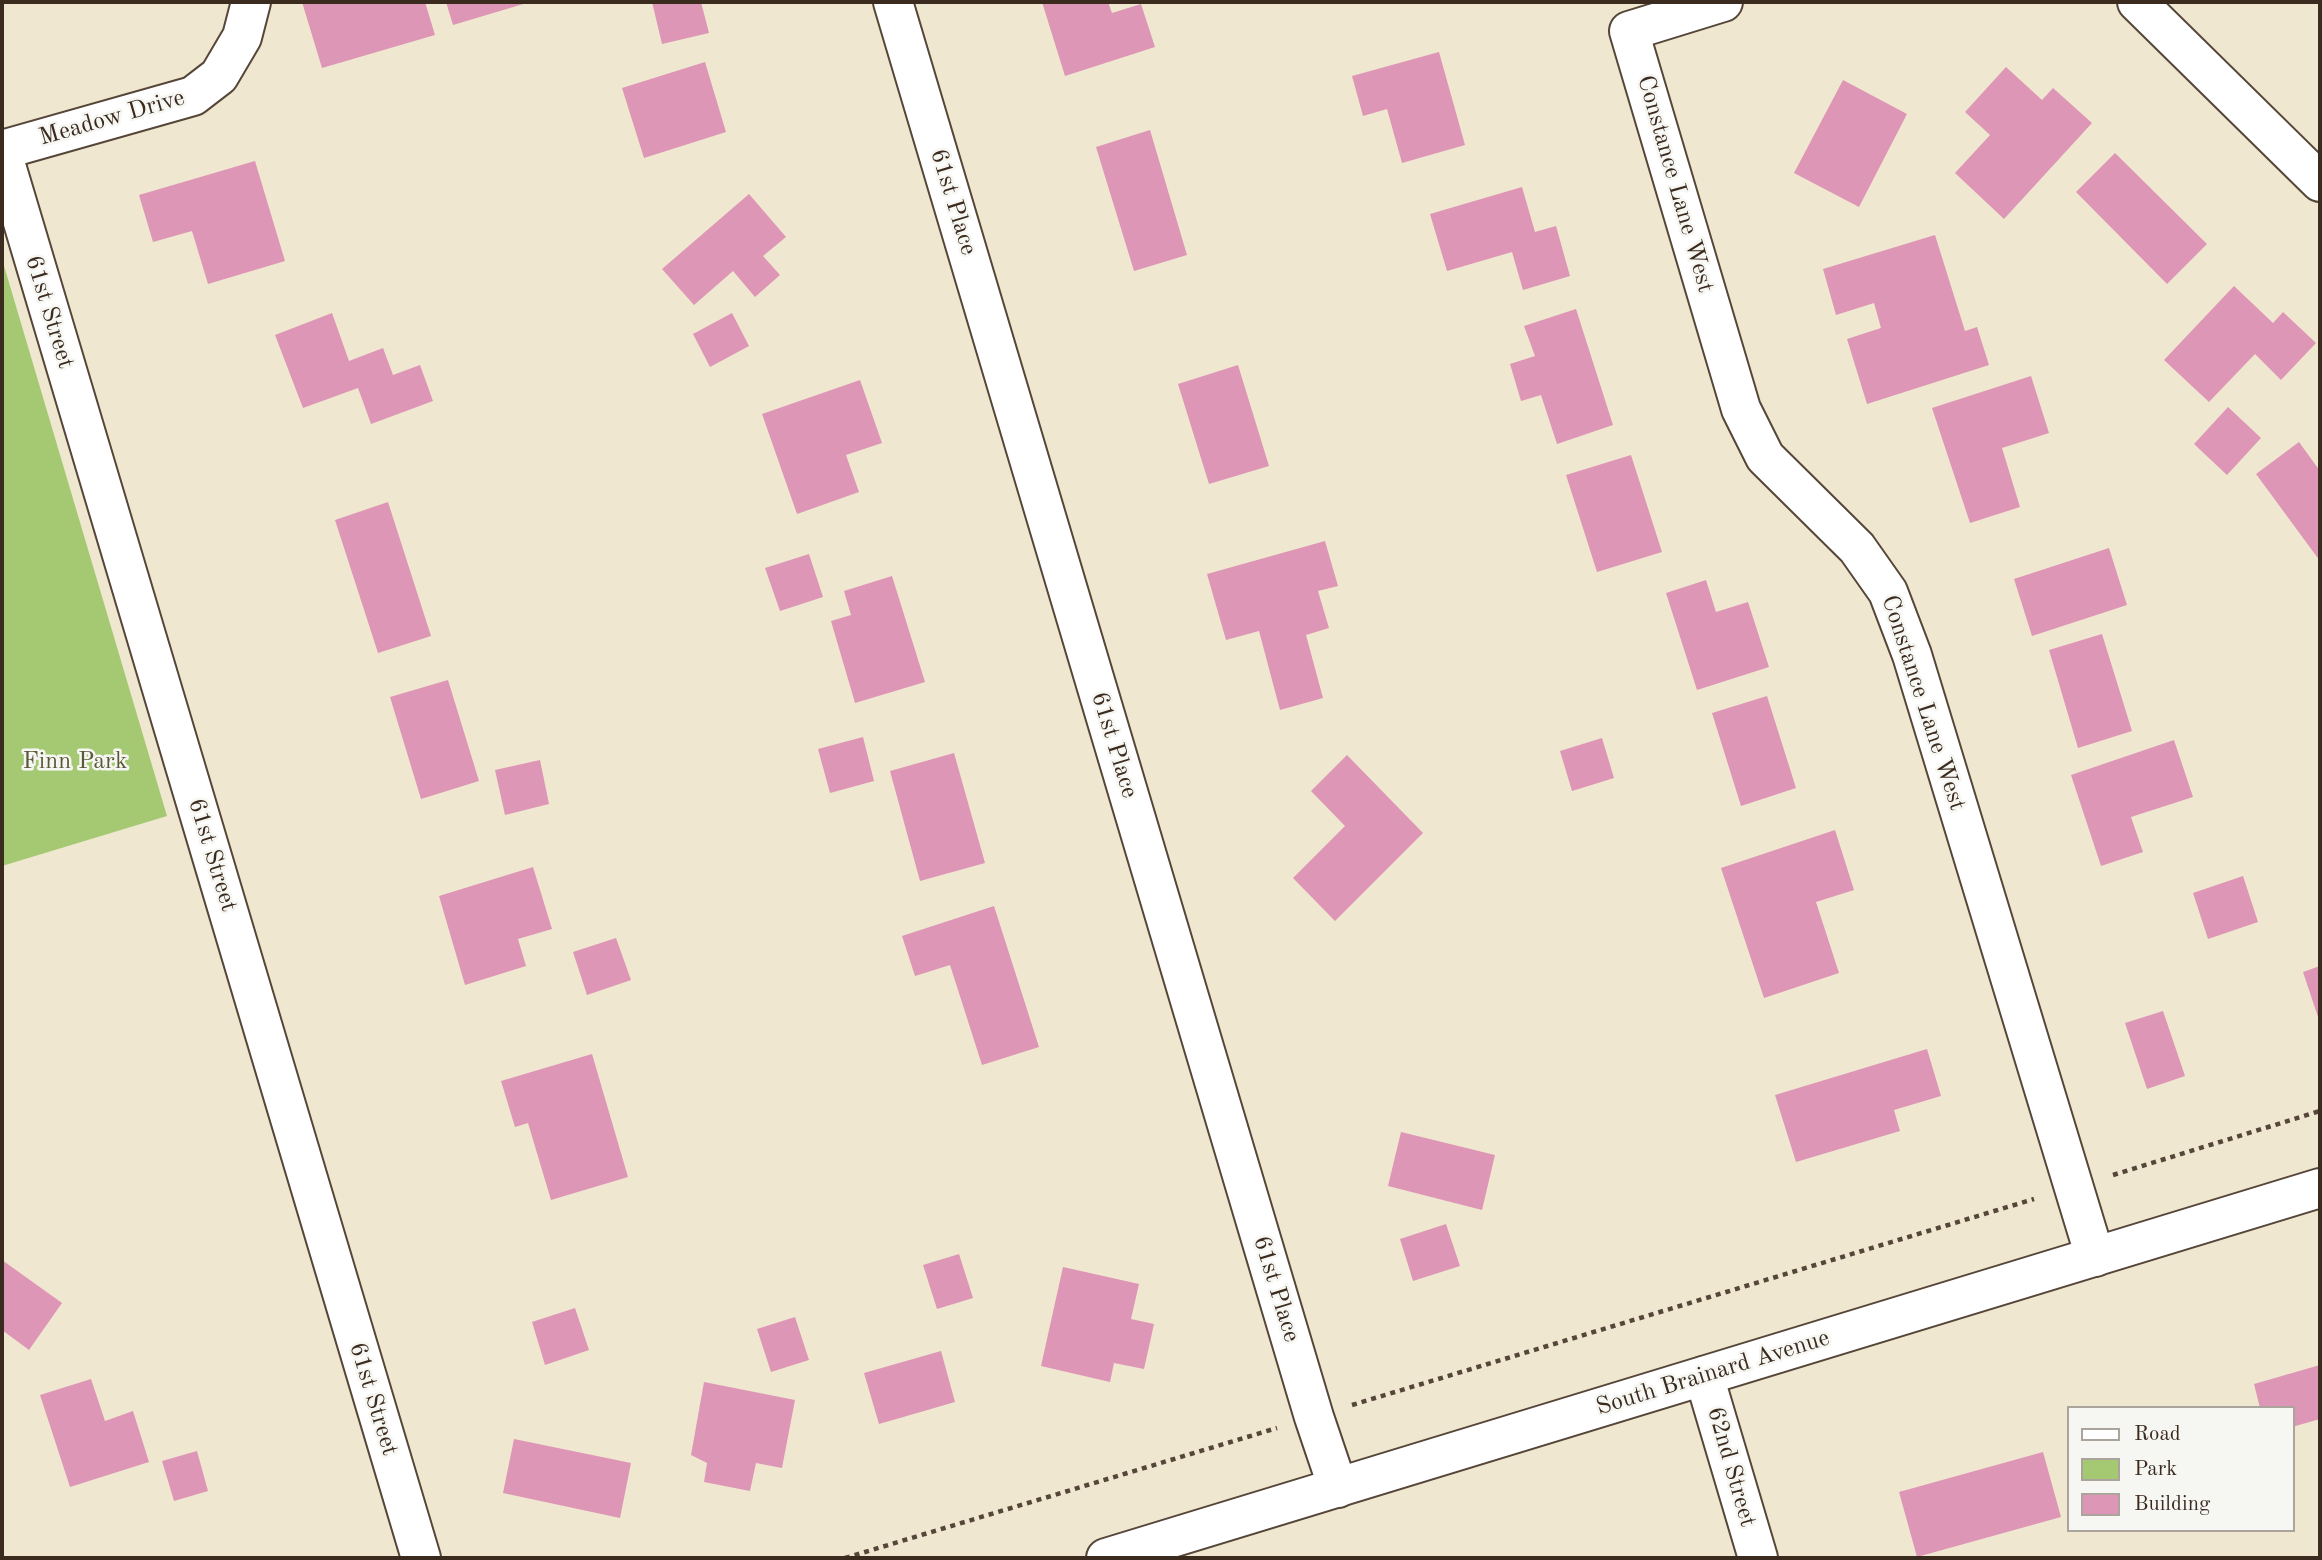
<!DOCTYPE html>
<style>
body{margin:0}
#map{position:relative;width:2322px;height:1560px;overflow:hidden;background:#efe7cf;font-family:"Old Standard TT",serif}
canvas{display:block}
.frame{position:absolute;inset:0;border:4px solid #3b2a1e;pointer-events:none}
.legend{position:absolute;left:2067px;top:1406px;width:228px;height:126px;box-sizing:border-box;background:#f6f6f2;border:2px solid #aba49d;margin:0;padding:9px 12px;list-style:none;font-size:21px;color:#3b2a1e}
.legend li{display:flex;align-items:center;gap:14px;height:35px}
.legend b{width:35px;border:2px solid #aba49d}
</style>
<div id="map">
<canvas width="2322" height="1560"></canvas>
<div class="frame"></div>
<ul class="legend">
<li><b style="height:9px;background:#fff"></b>Road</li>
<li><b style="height:19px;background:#a5c973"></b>Park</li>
<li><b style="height:19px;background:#de96b7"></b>Building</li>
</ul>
</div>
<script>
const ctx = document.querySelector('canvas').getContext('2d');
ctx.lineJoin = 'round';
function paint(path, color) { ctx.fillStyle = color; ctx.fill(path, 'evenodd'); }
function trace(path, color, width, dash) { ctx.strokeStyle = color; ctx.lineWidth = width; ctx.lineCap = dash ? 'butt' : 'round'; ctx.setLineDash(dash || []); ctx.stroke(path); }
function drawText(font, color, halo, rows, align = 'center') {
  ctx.font = font + ' "Old Standard TT",serif'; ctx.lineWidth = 5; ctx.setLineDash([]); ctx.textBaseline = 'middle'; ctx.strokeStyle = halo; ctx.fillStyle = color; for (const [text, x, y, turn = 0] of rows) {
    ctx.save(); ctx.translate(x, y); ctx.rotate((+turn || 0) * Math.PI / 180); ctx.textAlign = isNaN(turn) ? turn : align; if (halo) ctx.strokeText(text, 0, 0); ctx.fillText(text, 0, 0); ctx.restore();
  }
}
paint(new Path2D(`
 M2 259 167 816 2 866Z`), '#a5c973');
paint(new Path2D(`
 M302 2H425L435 35 322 68Z
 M446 2H530L453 25Z
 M652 2H701L709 33 662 44Z
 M1042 2H1108L1112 13 1141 4 1155 47 1065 76Z
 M1439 52 1465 145 1402 163 1387 109 1363 116 1352 76Z
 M705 62 726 132 644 158 622 88Z
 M2006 67 2042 100 2053 88 2092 123 2004 219 1955 173 1990 135 1965 112Z
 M1843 80 1907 114 1859 207 1794 173Z
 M1150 130 1187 255 1134 271 1096 147Z
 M2115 153 2207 244 2167 284 2076 192Z
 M255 161 285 261 208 284 192 231 153 242 139 195Z
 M1522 187 1535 232 1556 226 1570 276 1523 290 1512 252 1447 271 1430 214Z
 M749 194 786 237 763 256 780 275 755 297 733 271 694 305 662 269Z
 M1935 235 1965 331 1977 327 1989 365 1867 404 1847 339 1881 328 1874 303 1836 315 1823 269Z
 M2234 286 2273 323 2283 312 2316 343 2281 380 2255 354 2209 402 2164 360Z
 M1576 309 1613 425 1557 444 1541 395 1521 401 1510 364 1535 356 1524 326Z
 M332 313 349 361 383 348 393 375 420 365 433 401 371 424 358 388 303 408 275 335Z
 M732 313 749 346 710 367 693 334Z
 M1238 365 1269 466 1209 484 1178 384Z
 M2031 376 2049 433 2002 448 2020 507 1970 523 1932 408Z
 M860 380 882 443 846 455 859 492 797 514 762 414Z
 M2228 407 2261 438 2227 475 2194 444Z
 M2299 442 2320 471V561L2256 474Z
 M1631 455 1662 552 1597 572 1566 475Z
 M388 502 431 636 378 653 335 520Z
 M1325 541 1338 586 1318 591 1329 628 1306 635 1323 698 1280 710 1259 631 1226 640 1207 574Z
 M2109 548 2127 605 2032 636 2014 579Z
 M809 554 823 597 780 611 765 568Z
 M892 576 925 682 855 703 831 621 851 615 844 591Z
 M1706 580 1716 612 1748 602 1769 667 1697 690 1666 593Z
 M2102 634 2132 731 2078 748 2049 650Z
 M448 680 479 781 421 799 390 697Z
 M1767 696 1796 788 1741 806 1712 713Z
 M863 737 874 781 830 793 818 749Z
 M1602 738 1614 778 1572 791 1560 751Z
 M2174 740 2193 797 2131 817 2143 852 2101 866 2071 775Z
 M954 753 985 863 920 881 890 771Z
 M1347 755 1423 833 1335 921 1293 878 1345 826 1311 791Z
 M540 760 549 804 505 815 495 770Z
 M1835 830 1854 890 1816 902 1839 973 1764 998 1721 868Z
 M533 867 552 929 518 939 526 966 465 985 439 896Z
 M2243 876 2258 922 2208 939 2193 893Z
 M994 906 1039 1047 982 1065 950 965 915 976 902 936Z
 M616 938 631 980 587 995 573 952Z
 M2320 966V1023L2303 972Z
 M2163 1011 2185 1076 2147 1089 2125 1023Z
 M1927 1049 1941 1096 1894 1110 1900 1131 1796 1162 1775 1095Z
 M592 1054 628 1177 551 1200 528 1123 515 1127 501 1081Z
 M1401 1132 1495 1155 1482 1210 1388 1186Z
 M1446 1224 1460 1266 1413 1281 1400 1239Z
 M959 1254 973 1298 937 1309 923 1265Z
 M2 1260 62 1303 29 1350 2 1330Z
 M1063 1267 1139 1284 1131 1319 1154 1324 1144 1369 1114 1363 1110 1382 1041 1366Z
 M575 1308 589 1350 545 1365 532 1322Z
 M795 1317 809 1360 771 1372 757 1329Z
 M941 1351 955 1402 879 1424 864 1373Z
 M2320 1365V1419L2292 1427V1408H2260L2254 1384Z
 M91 1379 105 1421 133 1411 149 1462 70 1487 40 1395Z
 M704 1382 795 1400 782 1468 756 1463 750 1491 704 1482 707 1463 691 1455Z
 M514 1439 631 1463 620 1518 503 1493Z
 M197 1451 208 1491 174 1501 162 1461Z
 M2043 1452 2061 1517 1917 1557 1899 1492Z`), '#de96b7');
const minor = new Path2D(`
 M893 2 1314 1417 1338 1488
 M1723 2 1629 31 1741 409 1765 457 1857 548 1888 592 1912 655 2095 1257
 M2137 2 2320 182
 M2 150 193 96 219 76 242 37 251 2
 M2 152 421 1558
 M1704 1376 1758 1558`);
const tertiary = new Path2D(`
 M1106 1558 2320 1188`);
trace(minor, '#564639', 42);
trace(tertiary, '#564639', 42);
trace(new Path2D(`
 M2 651H4
 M2113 1175 2320 1111
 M1352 1405 2034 1199
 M845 1558 1277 1428`), '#564639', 4.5, [5, 5]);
trace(minor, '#fff', 38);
trace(tertiary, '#fff', 38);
drawText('24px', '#3b2a1e', '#f6f6f2', [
 ["Meadow Drive",112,118,-16],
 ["Constance Lane West",1675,184,74],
 ["61st Place",953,202,73],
 ["61st Street",49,312,73],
 ["Constance Lane West",1923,703,72],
 ["61st Place",1114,745,73],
 ["61st Street",212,855,73],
 ["61st Place",1276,1289,73],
 ["South Brainard Avenue",1713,1373,-17],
 ["61st Street",373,1399,73],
 ["62nd Street",1731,1467,74]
]);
drawText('24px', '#5b5a38', '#f6f6f2', [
 ["Finn Park",75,762]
]);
</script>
